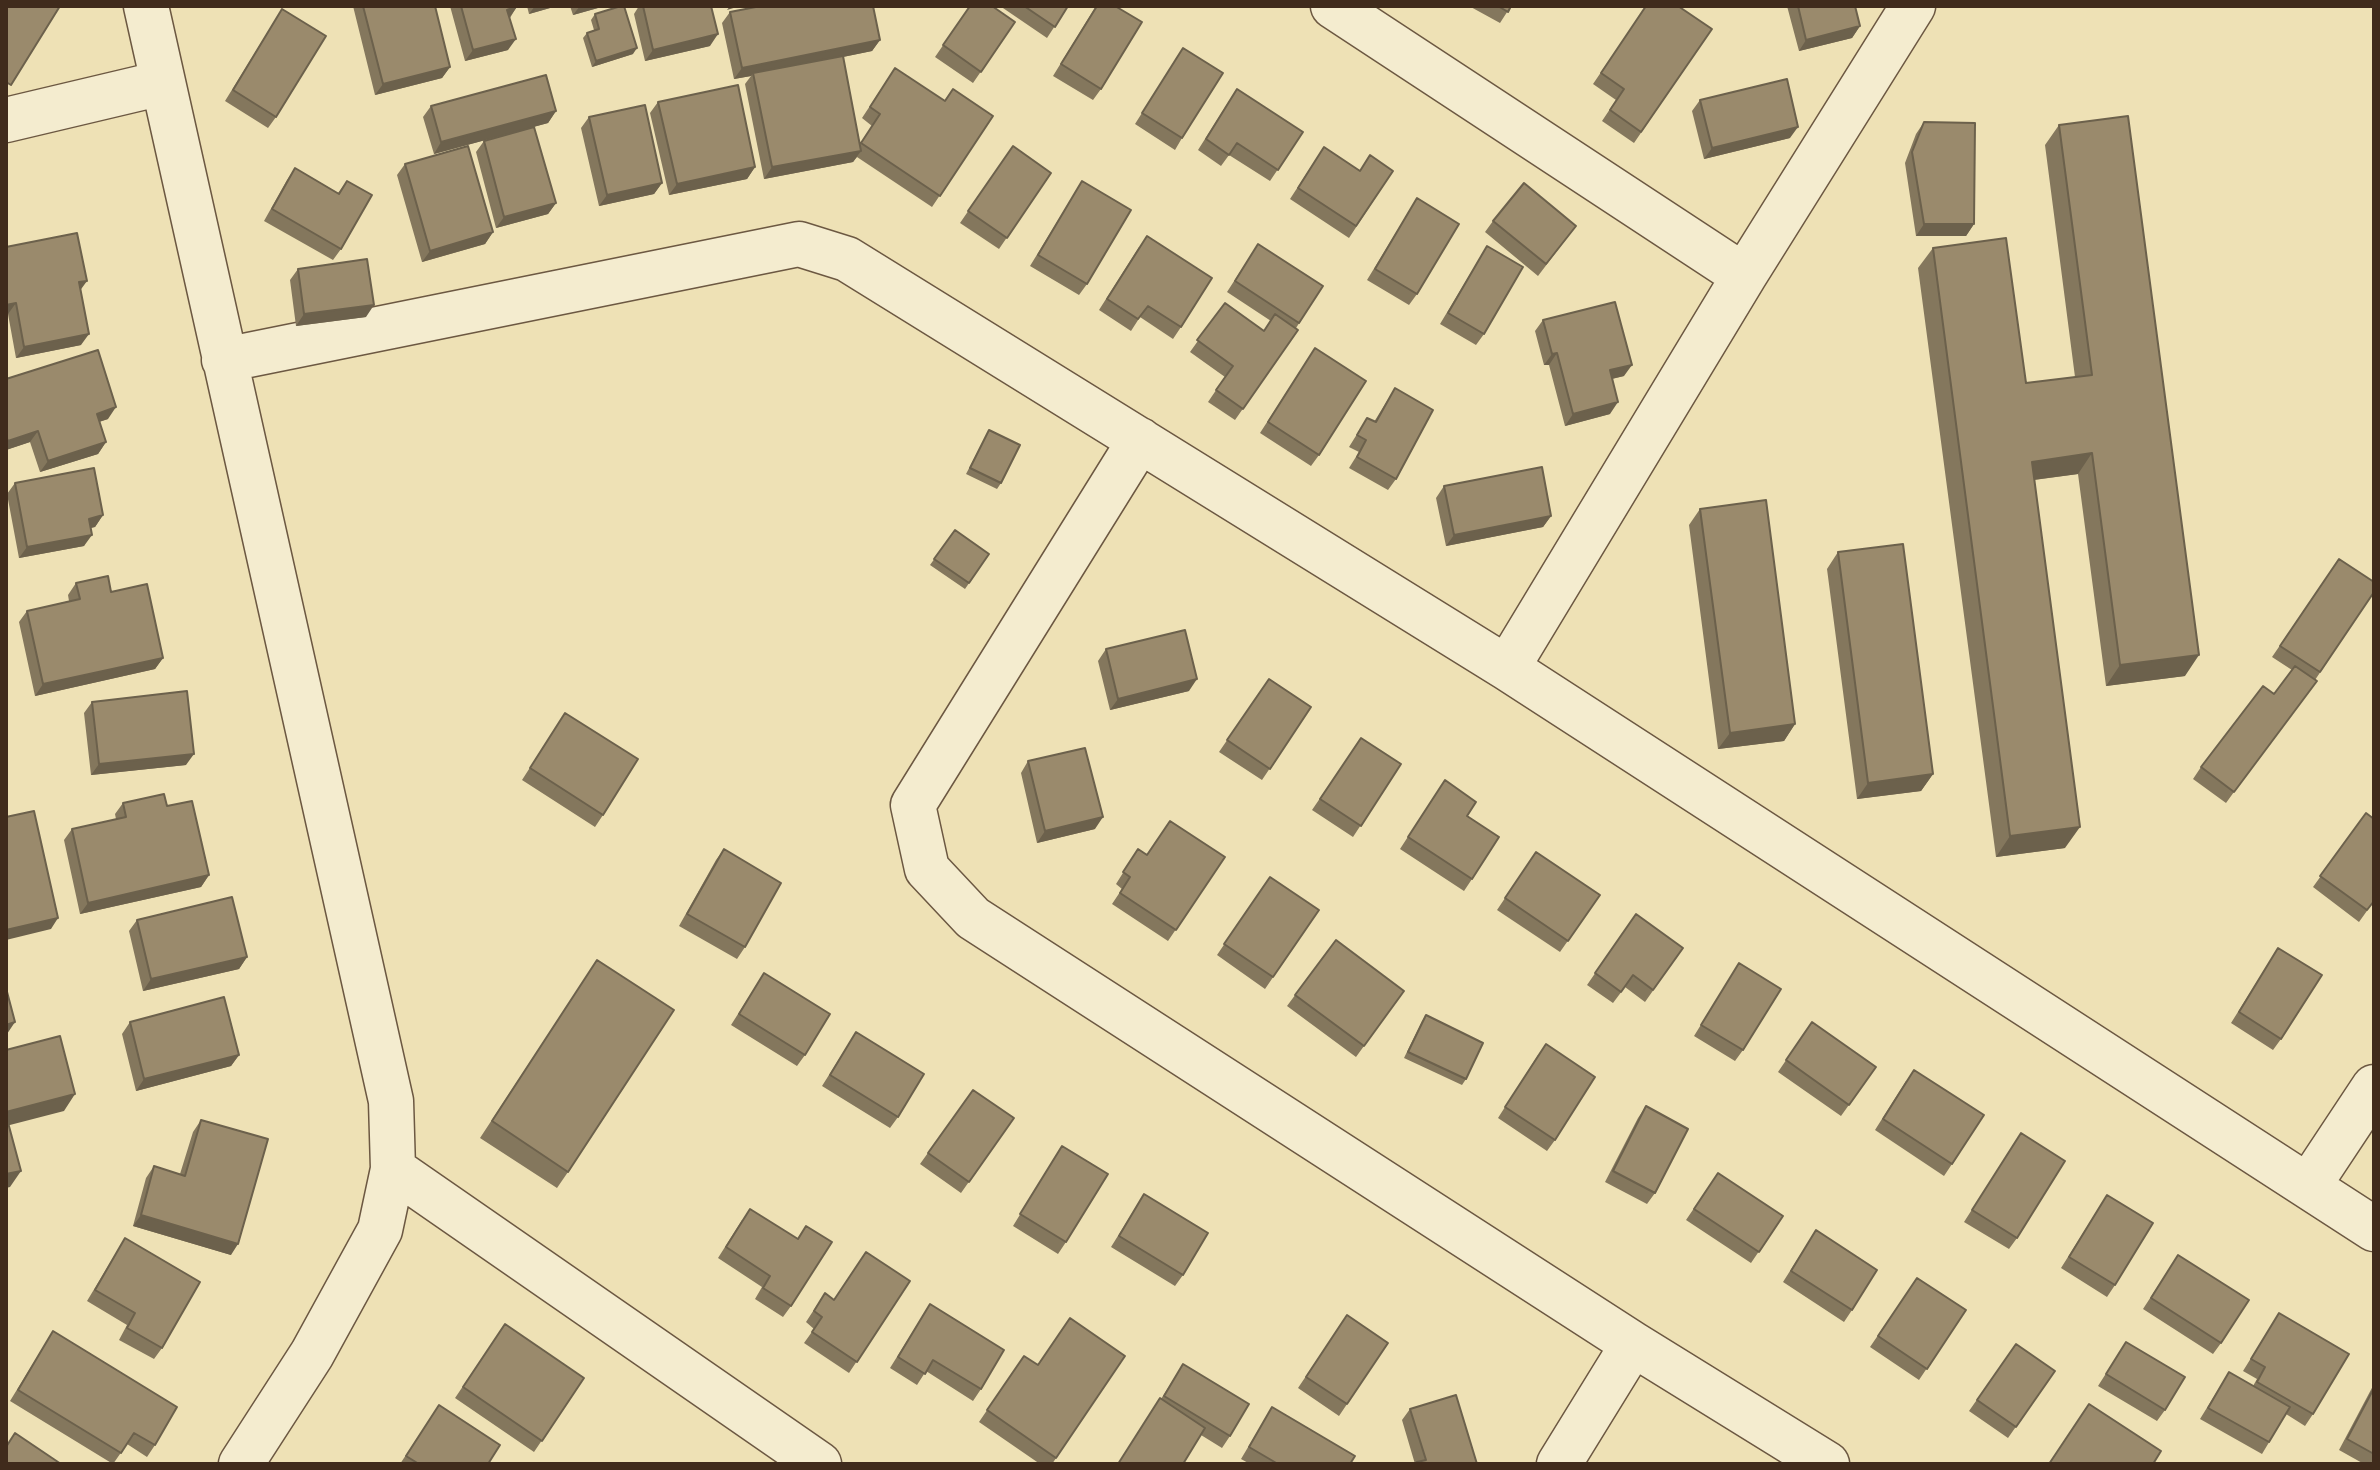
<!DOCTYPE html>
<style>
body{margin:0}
#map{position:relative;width:2380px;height:1470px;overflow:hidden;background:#eee1b5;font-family:"IM FELL Great Primer",serif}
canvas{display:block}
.frame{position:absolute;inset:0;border:8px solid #402b1c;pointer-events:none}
</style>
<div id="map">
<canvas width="2380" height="1470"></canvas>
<div class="frame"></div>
</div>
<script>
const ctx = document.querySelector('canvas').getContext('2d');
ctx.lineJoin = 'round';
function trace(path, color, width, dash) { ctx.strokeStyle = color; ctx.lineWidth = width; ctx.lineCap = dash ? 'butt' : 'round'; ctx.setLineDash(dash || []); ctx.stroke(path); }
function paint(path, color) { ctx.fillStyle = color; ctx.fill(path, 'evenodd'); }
const minor = new Path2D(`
 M146 6 391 1101 393 1169 380 1230 312 1354 241 1464
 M1333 6 1744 276 1507 668
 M6 120 162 83
 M1744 276 1913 6
 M224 360 799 244 847 259 1507 668 2374 1229
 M1140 440 913 805 927 869 973 918 1633 1344 1827 1464
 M393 1169 819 1464
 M2309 1185 2374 1087
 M1559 1464 1633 1344`);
trace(minor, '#6c5842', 47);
trace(minor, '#f4eccf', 44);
paint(new Path2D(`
 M353 6H435L450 67 442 78 375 95Z
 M450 6H517L510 18 508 50 465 61Z
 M527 6H557L529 14Z
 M570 6H605L573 15Z
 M639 6H711L710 46 645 61 634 14Z
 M970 6 1015 22 973 83 935 57Z
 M1000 6H1068L1047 38Z
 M1096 6 1101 89 1093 100 1053 76Z
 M1469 6H1511L1500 23Z
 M1646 6 1712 29 1634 143 1602 121 1616 100 1593 84Z
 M1787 6H1855L1860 26 1852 38 1799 51Z
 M282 9 276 117 268 128 225 101Z
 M730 12 880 40 872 51 843 57 860 144 872 126 862 118 895 68 944 101 953 89 993 116 932 207 857 157 853 162 764 179 745 84 751 76 734 79 722 23Z
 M595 14 633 54 592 67 583 38 587 33 594 30 591 20Z
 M1183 48 1182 138 1175 150 1135 124Z
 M1700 100 1790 138 1704 159 1692 111Z
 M1229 101 1303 132 1270 181 1229 155 1221 166 1198 150Z
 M658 102 755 167 747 179 669 195 650 113Z
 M431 106 556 111 548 123 434 154 423 117Z
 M589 117 662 183 654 194 599 206 581 128Z
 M1924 122 1974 224 1966 236H1916L1905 163 1916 134Z
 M2059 125 2185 676 2106 686 2078 474 2034 480 2065 848 1996 857 1918 268 1933 248 2026 383 2075 377 2045 145Z
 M484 141 556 203 548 214 496 228 476 152Z
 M1013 146 1051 173 999 249 960 223Z
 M1316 159 1359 170 1393 171 1349 238 1290 199Z
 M405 164 493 232 485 244 422 262 397 175Z
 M295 168 338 193 347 181 341 249 333 260 264 221 287 180Z
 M1082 181 1087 284 1079 295 1030 266Z
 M1417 198V294L1409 305 1367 280Z
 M1493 221 1576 226 1538 276 1485 232Z
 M1258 244 1323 286 1296 328 1298 330 1235 420 1208 402 1225 377 1190 352 1225 303 1264 331 1271 321 1227 292Z
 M1487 246 1484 334 1476 345 1440 324Z
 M6 247 80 290 81 345 16 358 8 314Z
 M1139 247 1181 327 1173 339 1140 317 1131 331 1099 310Z
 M298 269 366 317 296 326 290 280Z
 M1543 320 1624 376 1612 379 1610 414 1565 426 1549 365H1544L1535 331Z
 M1315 348 1319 455 1311 466 1260 433Z
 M6 379 108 419 99 422 106 442 98 454 40 472 30 442 6 450Z
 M1395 388 1396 479 1388 490 1349 468 1359 452 1349 447 1367 418 1374 422Z
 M989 430 1001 483 997 489 966 474Z
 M15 483 103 515 95 527 90 528 84 546 19 558 7 494Z
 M1444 486 1551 516 1543 527 1446 546 1436 498Z
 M1700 509 1795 724 1784 741 1718 749 1689 525Z
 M955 530 989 554 965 589 930 565Z
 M1838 552 1933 774 1921 791 1857 799 1827 569Z
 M2339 559 2374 592 2315 680 2226 803 2193 779 2201 767 2274 694 2292 670 2272 657Z
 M76 583 111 592 163 658 155 669 35 696 19 622 27 611 69 601 68 595Z
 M1106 649 1189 691 1110 710 1098 661Z
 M1269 679 1311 707 1262 780 1219 752Z
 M92 702 186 765 91 775 84 713Z
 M565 713 603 815 595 827 522 780Z
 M1361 738 1401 764 1353 837 1312 810Z
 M1028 761 1095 829 1037 843 1021 773Z
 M1437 792 1467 816 1472 879 1464 891 1400 849Z
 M123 803 209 875 201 887 80 914 64 840 72 829 116 819 115 814Z
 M2366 813 2374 901 2359 922 2313 887Z
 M724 849 745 947 737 959 679 926 716 860Z
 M1138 849 1147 855 1225 857 1168 941 1112 904 1122 889 1116 884Z
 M1536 852 1600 895 1560 952 1497 910Z
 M1270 877 1319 910 1265 989 1217 955Z
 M1636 914 1683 948 1645 1002 1625 987 1613 1003 1587 985Z
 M137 920 247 957 239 969 143 991 129 931Z
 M1336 940 1404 991 1356 1057 1287 1006Z
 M2278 948 2281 1039 2273 1050 2231 1023Z
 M597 960 568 1172 557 1188 480 1138Z
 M1739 963 1743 1050 1735 1061 1694 1036Z
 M764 973 805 1055 797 1066 731 1025Z
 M1426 1015 1466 1079 1462 1085 1404 1058 1422 1021Z
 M130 1022 239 1055 231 1066 136 1091 122 1034Z
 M1812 1022 1876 1067 1841 1116 1778 1072Z
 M856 1032 898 1117 890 1128 822 1086Z
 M1538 1055 1555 1140 1547 1151 1498 1118Z
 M1906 1081 1952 1164 1944 1176 1875 1130Z
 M973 1090 1014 1118 961 1193 920 1164Z
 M1646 1106 1655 1193 1647 1204 1605 1182 1638 1118Z
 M201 1120 231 1255 133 1226 146 1178 154 1166 180 1174 193 1132Z
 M2021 1133 2017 1238 2009 1249 1964 1222Z
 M1062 1146 1066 1242 1058 1254 1013 1226Z
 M1718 1173 1783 1216 1751 1263 1686 1220Z
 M1144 1194 1183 1275 1175 1286 1111 1247Z
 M2107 1195 2115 1285 2107 1297 2061 1268Z
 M742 1220 797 1239 806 1226 791 1306 783 1317 755 1299 762 1287 718 1258Z
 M1816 1230 1852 1310 1844 1322 1783 1282Z
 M125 1238 162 1348 154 1359 119 1340 127 1325 87 1301Z
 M2178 1255 2221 1343 2213 1354 2143 1309Z
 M1917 1278 1966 1310 1919 1380 1870 1347Z
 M910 1281 849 1373 804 1343 814 1329 806 1322 817 1305Z
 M930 1304 981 1389 973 1401 926 1371 917 1385 890 1368Z
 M2279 1313 2313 1414 2305 1426 2286 1414 2262 1454 2200 1419 2229 1372 2253 1386 2257 1379 2243 1371Z
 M1347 1315 1388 1343 1339 1416 1298 1388Z
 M505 1324 584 1378 534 1452 455 1398Z
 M53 1331 155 1445 147 1457 127 1444 113 1464 10 1401Z
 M2126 1342 2165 1410 2157 1421 2098 1386Z
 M2016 1344 2055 1371 2008 1438 1969 1411Z
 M1024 1356 1038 1365 1125 1356 1052 1464H1040L979 1422Z
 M1183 1364 1230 1436 1222 1448 1201 1435 1161 1399Z
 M2374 1384V1464H2364L2339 1450Z
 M439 1405 488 1464H400Z
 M1272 1407 1350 1464H1250L1241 1459Z
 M1410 1409 1477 1464H1415L1402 1420Z`), '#84775d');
paint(new Path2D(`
 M535 6H557L529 14Z
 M580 6H605L573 15Z
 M730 6H740L727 10Z
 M517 7 509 18 507 10Z
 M1860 26 1852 38 1799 51 1806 40Z
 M718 34 710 46 645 61 653 50Z
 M516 39 508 50 465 61 473 50Z
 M880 40 872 51 754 75 753 73 751 76 734 79 742 68Z
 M637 48 633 54 592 67 596 61Z
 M450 67 442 78 375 95 383 84Z
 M556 111 548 123 434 154 441 142Z
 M1798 127 1790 138 1704 159 1712 148Z
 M861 151 853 162 764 179 772 167Z
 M755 167 747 179 669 195 677 184Z
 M662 183 654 194 599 206 607 195Z
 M556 203 548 214 496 228 504 217Z
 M1924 224H1974L1966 236H1916Z
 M493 232 485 244 422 262 430 251Z
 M87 281 79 292V282Z
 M16 303 8 314 6 315V305Z
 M374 305 366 317 296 326 304 314Z
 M89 334 81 345 16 358 24 347Z
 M1557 353 1549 365H1544L1552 354Z
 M1632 365 1624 376 1602 381 1610 370Z
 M1618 402 1610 414 1565 426 1573 414Z
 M116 407 108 419 89 425 97 414Z
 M38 431 30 442 6 450V443L8 441Z
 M106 442 98 454 40 472 48 461Z
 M2092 453 2078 474 2017 482 2032 462Z
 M103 515 95 527 81 530 89 519Z
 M1551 516 1543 527 1446 546 1454 535Z
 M92 535 84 546 19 558 27 547Z
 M2199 655 2185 676 2106 686 2120 665Z
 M163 658 155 669 35 696 43 684Z
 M1197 679 1189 691 1110 710 1118 699Z
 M1795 724 1784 741 1718 749 1730 733Z
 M194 754 186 765 91 775 99 764Z
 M1933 774 1921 791 1857 799 1868 783Z
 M1103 817 1095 829 1037 843 1045 831Z
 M2080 827 2065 848 1996 857 2010 836Z
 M209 875 201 887 80 914 88 903Z
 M58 918 51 929 6 940V930Z
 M247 957 239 969 143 991 151 979Z
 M15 1022 7 1034H6V1025Z
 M239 1055 231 1066 136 1091 144 1079Z
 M75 1094 64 1111 6 1126V1112Z
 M21 1171 10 1187 6 1188V1174Z
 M141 1215 238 1244 231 1255 133 1226Z`), '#6c614c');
const building = new Path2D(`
 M6 6H60L11 85 6 82Z
 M363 6H435L450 67 383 84Z
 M461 6H517L507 10 516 39 473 50Z
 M621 6H624L637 48 596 61 587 33 599 29 595 14Z
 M643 6H711L718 34 653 50Z
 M761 6H873L880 40 742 68 730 12Z
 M970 6H992L1015 22 981 72 943 45Z
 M1024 6H1068L1055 27Z
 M1097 6H1115L1142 22 1101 89 1061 64Z
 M1498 6H1511L1508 12Z
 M1646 6H1678L1712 29 1641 132 1610 110 1624 89 1601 73Z
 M1798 6H1855L1860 26 1806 40Z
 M282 9 326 36 276 117 233 90Z
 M1183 48 1223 73 1182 138 1142 113Z
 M843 56 861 151 772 167 753 73Z
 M895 68 945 101 953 89 993 116 940 196 861 143 880 114 870 107Z
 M546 75 556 111 441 142 431 106Z
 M1787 79 1798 127 1712 148 1700 100Z
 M738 85 755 167 677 184 658 102Z
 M1237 89 1303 132 1278 170 1237 143 1229 155 1206 139Z
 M645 105 662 183 607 195 589 117Z
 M2128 116 2199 655 2120 665 2092 453 2032 462 2080 827 2010 836 1933 248 2006 238 2026 383 2092 375 2059 125Z
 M1924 122 1975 123 1974 224H1924L1912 152Z
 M534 127 556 203 504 217 484 141Z
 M468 146 493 232 430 251 405 164Z
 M1013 146 1051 173 1007 238 968 211Z
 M1324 147 1360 171 1370 155 1393 171 1356 226 1298 188Z
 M295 168 339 194 347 181 372 195 341 249 272 209Z
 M1082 181 1131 210 1087 284 1038 255Z
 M1524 183 1576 226 1546 264 1493 221Z
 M1417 198 1459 224 1417 294 1375 269Z
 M77 233 87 281 79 282 89 334 24 347 16 303 6 305V247Z
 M1147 236 1212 278 1181 327 1148 306 1138 319 1107 299Z
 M1258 244 1323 286 1299 323 1235 281Z
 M1487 246 1523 267 1484 334 1448 313Z
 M367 259 374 305 304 314 298 269Z
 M1615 302 1632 365 1610 370 1618 402 1573 414 1557 353 1552 354 1543 320Z
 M1225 303 1264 331 1275 314 1298 330 1243 409 1216 390 1233 366 1197 340Z
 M1315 348 1366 381 1319 455 1268 422Z
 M98 350 116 407 97 414 106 442 48 461 38 431 8 441 6 436V379Z
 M1395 388 1433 410 1396 479 1357 457 1366 440 1357 435 1367 418 1376 422Z
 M989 430 1020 445 1001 483 970 468Z
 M1542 467 1551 516 1454 535 1444 486Z
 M94 468 103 515 89 519 92 535 27 547 15 483Z
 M1766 500 1795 724 1730 733 1700 509Z
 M955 530 989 554 969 583 934 559Z
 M1903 544 1933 774 1868 783 1838 552Z
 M2339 559 2374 582V592L2320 672 2280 646Z
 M108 576 111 592 147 584 163 658 43 684 27 611 80 599 76 583Z
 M1185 630 1197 679 1118 699 1106 649Z
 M2295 666 2317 681 2234 792 2201 767 2263 686 2274 694Z
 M1269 679 1311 707 1270 769 1227 740Z
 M187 691 194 754 99 764 92 702Z
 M565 713 638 759 603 815 530 768Z
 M1361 738 1401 764 1361 826 1320 799Z
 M1085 748 1103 817 1045 831 1028 761Z
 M1445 780 1476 802 1467 816 1499 837 1472 879 1408 837Z
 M164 794 167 806 192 801 209 875 88 903 72 829 126 817 123 803Z
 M34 811 58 918 6 930V817Z
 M2366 813 2374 819V901L2367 910 2320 876Z
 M1170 821 1225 857 1176 930 1120 893 1130 877 1123 872 1138 849 1147 855Z
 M724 849 781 883 745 947 687 914Z
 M1536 852 1600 895 1568 941 1505 898Z
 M1270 877 1319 910 1273 977 1224 944Z
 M232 897 247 957 151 979 137 920Z
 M1636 914 1683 948 1653 990 1633 975 1621 992 1595 973Z
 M1336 940 1404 991 1364 1046 1295 995Z
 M2278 948 2322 975 2281 1039 2239 1012Z
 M597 960 674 1010 568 1172 492 1121Z
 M1739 963 1781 989 1743 1050 1701 1025Z
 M764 973 830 1014 805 1055 739 1014Z
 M6 988 15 1022 6 1025Z
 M224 997 239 1055 144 1079 130 1022Z
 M1426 1015 1483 1043 1466 1079 1408 1052Z
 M1812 1022 1876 1067 1849 1105 1786 1060Z
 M856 1032 924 1074 898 1117 830 1075Z
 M60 1036 75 1094 6 1112V1050Z
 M1546 1044 1595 1077 1555 1140 1505 1107Z
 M1914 1070 1984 1115 1952 1164 1883 1119Z
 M973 1090 1014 1118 969 1182 928 1153Z
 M1646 1106 1688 1129 1655 1193 1613 1171Z
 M6 1115 21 1171 6 1174Z
 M201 1120 268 1139 238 1244 141 1215 154 1166 185 1176Z
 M2021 1133 2065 1161 2017 1238 1972 1210Z
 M1062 1146 1108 1174 1066 1242 1020 1214Z
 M1718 1173 1783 1216 1759 1252 1694 1209Z
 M1144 1194 1208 1233 1183 1275 1119 1236Z
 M2107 1195 2153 1223 2115 1285 2069 1257Z
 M750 1209 798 1239 806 1226 832 1242 791 1306 763 1288 770 1276 726 1247Z
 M1816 1230 1877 1270 1852 1310 1791 1271Z
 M125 1238 200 1282 162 1348 127 1328 135 1313 95 1290Z
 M866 1252 910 1281 857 1362 812 1332 822 1317 814 1311 825 1293 834 1300Z
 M2178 1255 2249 1300 2221 1343 2151 1298Z
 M1917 1278 1966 1310 1927 1369 1878 1336Z
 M930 1304 1004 1350 981 1389 933 1360 925 1374 898 1357Z
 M2279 1313 2349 1354 2313 1414 2257 1382 2265 1367 2251 1359Z
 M1347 1315 1388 1343 1347 1404 1306 1377Z
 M1070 1318 1125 1356 1056 1458 987 1410 1024 1356 1038 1365Z
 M505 1324 584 1378 542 1441 463 1387Z
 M53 1331 177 1407 155 1445 134 1433 121 1453 18 1390Z
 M2126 1342 2185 1377 2165 1410 2106 1374Z
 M2016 1344 2055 1371 2016 1427 1977 1400Z
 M1183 1364 1249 1404 1230 1436 1164 1396Z
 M2229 1372 2290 1407 2269 1442 2208 1408Z
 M2374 1388V1454L2347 1439Z
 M1456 1395 1477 1464H1417V1462L1426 1460 1410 1409Z
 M1160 1398 1205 1428 1183 1464H1118Z
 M2089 1404 2161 1451 2153 1464H2049Z
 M439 1405 500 1445 488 1464H419L406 1456Z
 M1272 1407 1355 1456 1350 1464H1278L1249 1447Z
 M15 1433 61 1464H6V1447Z`);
paint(building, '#9a8a6c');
trace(building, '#6c614c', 2);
</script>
